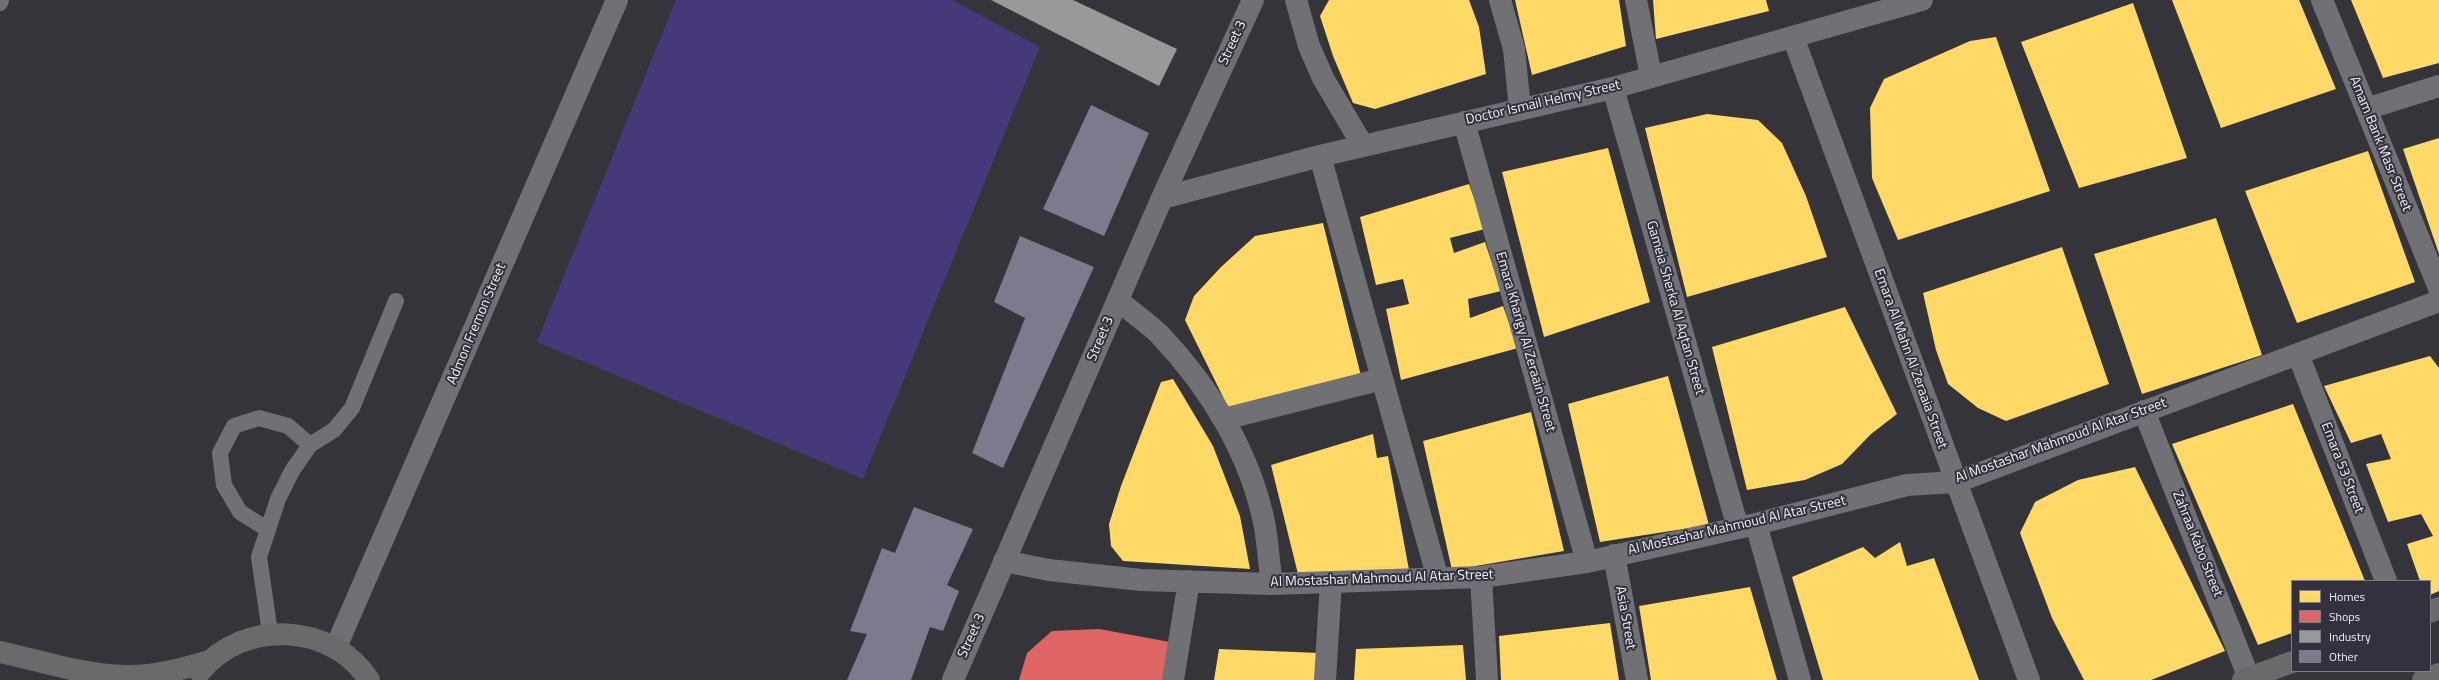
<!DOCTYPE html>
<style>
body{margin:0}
#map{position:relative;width:2439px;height:680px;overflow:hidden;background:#34343a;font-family:"Titillium Web",sans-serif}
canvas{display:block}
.legend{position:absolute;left:2291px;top:580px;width:140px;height:92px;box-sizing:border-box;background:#32313d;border:1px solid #7e7d87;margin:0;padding:5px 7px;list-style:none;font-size:12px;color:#f0eff7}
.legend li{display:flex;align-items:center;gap:8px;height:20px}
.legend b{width:20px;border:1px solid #7e7d87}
</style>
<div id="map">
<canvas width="2439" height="680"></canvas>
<ul class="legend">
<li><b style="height:11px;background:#ffd966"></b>Homes</li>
<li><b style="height:11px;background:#e06666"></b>Shops</li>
<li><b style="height:11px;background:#999"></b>Industry</li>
<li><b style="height:11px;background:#7d7a8e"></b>Other</li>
</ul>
</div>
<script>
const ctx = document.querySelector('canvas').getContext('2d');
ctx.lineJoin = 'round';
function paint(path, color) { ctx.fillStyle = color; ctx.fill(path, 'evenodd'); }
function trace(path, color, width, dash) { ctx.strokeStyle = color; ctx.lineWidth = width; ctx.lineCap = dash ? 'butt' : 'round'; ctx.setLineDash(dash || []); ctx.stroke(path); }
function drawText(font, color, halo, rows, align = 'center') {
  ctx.font = font + ' "Titillium Web",sans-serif'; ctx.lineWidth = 4; ctx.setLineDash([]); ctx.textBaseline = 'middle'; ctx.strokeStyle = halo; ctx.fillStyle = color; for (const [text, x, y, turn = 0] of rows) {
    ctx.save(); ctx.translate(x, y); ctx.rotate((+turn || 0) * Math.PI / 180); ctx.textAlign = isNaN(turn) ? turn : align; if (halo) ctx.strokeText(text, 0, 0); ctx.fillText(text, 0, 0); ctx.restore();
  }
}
paint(new Path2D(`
 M676 0H952L1040 47 863 479 537 342Z`), '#473979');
paint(new Path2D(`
 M1329 0H1469L1479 27 1486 74 1375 109 1353 103 1333 56 1320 16Z
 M1515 0H1619L1626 46 1532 75Z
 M1653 0H1766L1769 11 1656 39Z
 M2172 0H2299L2336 89 2221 128Z
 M2351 0H2439V63L2383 78Z
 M2133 3 2187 158 2079 188 2021 42Z
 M1996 37 2050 191 1898 240 1872 178 1870 108 1884 79 1970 41Z
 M1707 114 1758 120 1782 143 1806 196 1827 257 1687 297 1645 128Z
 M2439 138V254L2403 149Z
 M1608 148 1650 302 1544 337 1502 172Z
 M2368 151 2415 282 2297 323 2245 191Z
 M1469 184 1485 229 1450 238 1454 253 1485 242 1501 291 1468 299 1470 318 1503 306 1518 348 1401 380 1386 309 1409 304 1403 279 1376 285 1360 217Z
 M2216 218 2262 355 2142 394 2094 254Z
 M1323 223 1362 380 1231 413 1185 320 1194 296 1221 267 1255 236Z
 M2062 247 2109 384 2006 421 1978 408 1948 384 1936 350 1923 293Z
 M1845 307 1897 414 1871 434 1842 464 1805 480 1747 490 1712 347Z
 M2430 356 2439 368V591L2430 595V581H2420L2407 544 2433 536 2421 514 2388 522 2366 464 2391 459 2381 434 2351 443 2324 386Z
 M1668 376 1709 525 1600 542 1568 404Z
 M1173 379 1213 446 1240 516 1250 569 1123 561 1111 546 1109 524 1121 486 1161 382Z
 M2293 404 2365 581H2292V633L2258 645 2172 444Z
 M1531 412 1564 551 1452 570 1423 441Z
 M1373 434 1377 458 1388 456 1409 570 1299 578 1271 465Z
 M2135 467 2225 651 2151 680H2084L2052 618 2020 533 2035 502 2078 480Z
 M1900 542 1907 566 1934 558 1979 680H1823L1792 577 1863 547 1875 558Z
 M1750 587 1777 680H1651L1639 606Z
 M1610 623 1619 680H1501L1499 636Z
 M1463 645 1466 680H1354L1356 649Z
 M1219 649 1320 653 1317 680H1214Z`), '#ffd966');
paint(new Path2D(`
 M1099 629 1170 642 1164 680H1019L1027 653 1052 631Z`), '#e06666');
paint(new Path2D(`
 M991 0H1073L1177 49 1159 86Z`), '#999');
paint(new Path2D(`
 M1091 105 1149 133 1104 236 1043 209Z
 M1020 236 1094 267 1003 468 972 453 1025 318 994 302Z
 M914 507 973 529 947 585 959 591 943 631 930 627 911 680H847L867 634 850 631 882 548 895 553Z`), '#7d7a8e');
trace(new Path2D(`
 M0 3 1 0
 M267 529 240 512 224 485 220 453 234 426 259 418 288 426 310 445
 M270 633 259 557 278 499 292 471 310 445 334 430 352 408 396 301`), '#717074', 16);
trace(new Path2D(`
 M1296 0 1309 46 1323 78 1363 146
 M1500 0 1514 49 1520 109
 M1636 0 1651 76
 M2322 0 2439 288
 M1793 37 2029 680
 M1613 88 1738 528
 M2366 109 2439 86
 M1464 122 1587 562
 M1320 156 1438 579
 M1162 198 1320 156 1613 88 1922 0
 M1118 300C1131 312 1147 322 1160 335 1210 388 1251 454 1265 527 1268 546 1269 565 1272 584
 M2298 354 2386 581
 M2144 411 2249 678
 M1224 419 1382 379
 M1756 524 1800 680
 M1614 555 1637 680
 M1004 561 1049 570 1141 580 1272 584 1481 577 1587 562 1756 524 1907 485 1955 482 1970 477 2439 301
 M1481 577 1487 680
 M953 680 1162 198 1253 0
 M1173 680 1189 581
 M1325 680 1331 582`), '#717074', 22);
trace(new Path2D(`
 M336 647 617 0`), '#717074', 22);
trace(new Path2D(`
 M2430 612 2439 608
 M0 652C41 661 83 675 125 676 154 677 182 669 209 661
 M200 672C243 618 333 623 369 680
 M2243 680 2292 662
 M2423 680 2439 674`), '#6a6a6d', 22);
drawText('14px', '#f0eff7', '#32313d', [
 ["Street 3",1233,43,-65],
 ["Doctor Ismail Helmy Street",1543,103,-13],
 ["Amam Bank Masr Street",2380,144,68],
 ["Gameia Sherka Al Aqtan Street",1675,308,74],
 ["Admon Fremon Street",477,324,-67],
 ["Street 3",1101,339,-67],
 ["Emara Kharigy Al Zeraain Street",1525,342,74],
 ["Emara Al Mahn Al Zeraaia Street",1910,359,70],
 ["Al Mostashar Mahmoud Al Atar Street",2061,441,-20],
 ["Emara 53 Street",2342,468,69],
 ["Al Mostashar Mahmoud Al Atar Street",1737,526,-13],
 ["Zahraa Kabo Street",2197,544,68],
 ["Al Mostashar Mahmoud Al Atar Street",1382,579,-2],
 ["Asia Street",1625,618,80],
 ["Street 3",972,636,-66]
]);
</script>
